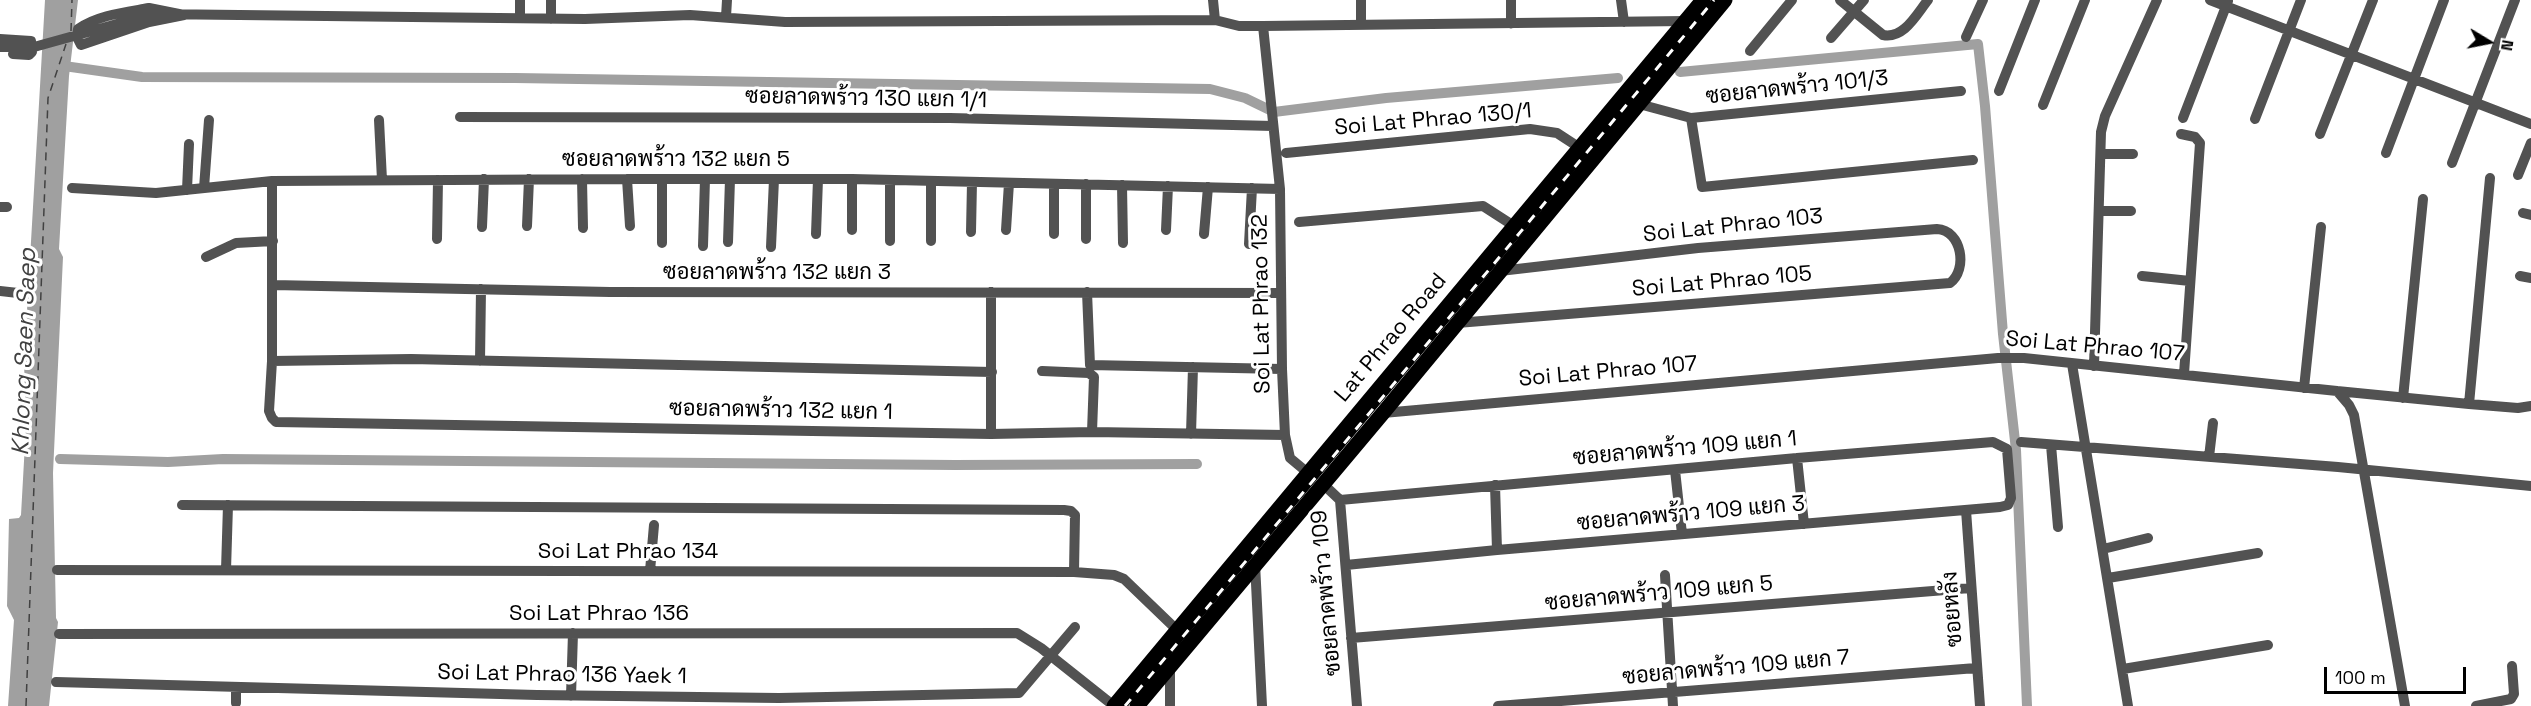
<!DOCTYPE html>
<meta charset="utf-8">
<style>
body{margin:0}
#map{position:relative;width:2531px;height:706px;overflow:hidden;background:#fff;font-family:"Space Grotesk",sans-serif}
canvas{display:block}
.north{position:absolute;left:2459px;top:12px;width:60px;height:60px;-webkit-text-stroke:4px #fff;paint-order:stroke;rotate:100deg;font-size:16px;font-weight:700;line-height:24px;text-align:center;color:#000}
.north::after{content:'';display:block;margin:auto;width:21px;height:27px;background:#000;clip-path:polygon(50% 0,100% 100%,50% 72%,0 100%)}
.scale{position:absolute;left:2324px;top:667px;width:142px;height:27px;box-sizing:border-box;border:3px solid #000;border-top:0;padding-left:8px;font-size:18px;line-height:21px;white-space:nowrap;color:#000;-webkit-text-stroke:4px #fff;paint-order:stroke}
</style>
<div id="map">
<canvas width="2531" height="706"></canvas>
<div class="north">N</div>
<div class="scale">100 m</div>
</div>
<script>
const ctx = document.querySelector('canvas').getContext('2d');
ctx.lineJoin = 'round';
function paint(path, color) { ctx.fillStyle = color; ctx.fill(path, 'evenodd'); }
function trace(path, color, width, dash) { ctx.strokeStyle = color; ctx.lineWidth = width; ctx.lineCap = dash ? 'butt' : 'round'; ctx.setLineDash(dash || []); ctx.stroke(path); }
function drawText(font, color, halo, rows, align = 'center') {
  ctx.font = font + ' "Space Grotesk",Sarabun,sans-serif'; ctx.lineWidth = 6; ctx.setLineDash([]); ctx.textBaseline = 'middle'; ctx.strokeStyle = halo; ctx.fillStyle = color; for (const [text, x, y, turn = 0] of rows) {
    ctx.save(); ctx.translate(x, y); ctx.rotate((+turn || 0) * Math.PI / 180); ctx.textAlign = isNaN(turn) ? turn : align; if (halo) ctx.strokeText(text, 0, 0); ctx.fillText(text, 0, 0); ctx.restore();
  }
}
paint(new Path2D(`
 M45 0H78L69 76 59 249 63 257 53 473 56 618 58 622 49 706H8L14 620 7 606 9 519 19 518 21 515 26 425 24 362Z`), '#a0a0a0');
trace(new Path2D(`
 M57 65 142 77 515 78 1210 89 1245 98 1274 112 1386 98 1618 78
 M1680 72 1978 44 1985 106 2003 334 2016 450 2027 706
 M60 459 168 462 223 459 955 465 1197 464`), '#a0a0a0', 10);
trace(new Path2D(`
 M71 31 72 0
 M26 706 48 98 66 44`), '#414141', 1.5, [8, 6]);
trace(new Path2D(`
 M551 0V19
 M1213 0 1215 20
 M1621 0 1624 22
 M1840 0 1883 35C1904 39 1916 15 1928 0
 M2210 0 2531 124
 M149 8 184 15 149 22 81 45 77 37 78 29C97 15 127 12 149 8Z
 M726 17 727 0
 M520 18V0
 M1511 24V0
 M1361 25V0
 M1263 26 1280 189 1282 369 1285 435 1290 458 1308 473
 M1966 37 1983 0
 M1831 38 1864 0
 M0 39 31 41 32 52 29 55 13 54
 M0 47H34L153 14 585 19 690 15 785 22 1215 20 1239 26H1263L1685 21
 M1750 51 1792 0
 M1999 91 2035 0
 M1639 104 1691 118 1961 91
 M2043 105 2085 0
 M460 117 950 118 1273 126
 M1691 118 1702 187 1973 160
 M2183 118 2228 1
 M2255 119 2301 0
 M379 120 382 180
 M2181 134 2195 137 2200 143 2184 374
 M2320 134 2373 0
 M1286 153 1530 129 1557 133 1580 148
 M2386 153 2444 0
 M2101 154H2133
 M2452 163 2515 0
 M2518 175 2531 143
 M582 179 583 228
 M627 179 630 226
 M272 181V361L269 411 272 418 276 422 991 434 1092 432 1285 435
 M1054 184V234
 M1122 185 1123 243
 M72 188 156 193 272 181 627 179H852L1280 189
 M204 188 209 120
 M187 190 189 144
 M0 207H7
 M2099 211H2131
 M2523 213 2531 215
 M1299 222 1483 206 1514 226
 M527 226 529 179
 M482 227 484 179
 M852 230V179
 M1006 230 1009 183
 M1166 230 1168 186
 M971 232 972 182
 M816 234 818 179
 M1204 234 1208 187
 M437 239 438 180
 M1086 239V184
 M890 241V180
 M931 241V181
 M728 242 730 179
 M662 243V179
 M1249 244 1252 188
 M703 246 705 179
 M771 247 774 179
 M206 257 236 243 273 241
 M2142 276 2190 281
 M2520 276 2531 278
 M273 285 610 292 1281 293
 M0 291 18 293
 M1087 292 1090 365 1282 369
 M1457 323 1950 283C1968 270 1962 230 1937 229L1698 248 1500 271
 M272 361 411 359 992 372
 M480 361 481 289
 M2072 364 2128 706
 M2094 366 2101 132 2105 116 2157 0
 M1042 371 1089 373 1094 377 1092 432
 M2304 388 2321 227
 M2337 391 2469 404 2518 408 2531 406
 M2403 398 2423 199
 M2469 404 2490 178
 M1383 413 1998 358H2024L2337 391 2349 405 2354 415 2405 706
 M991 434V292
 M1191 434 1193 367
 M2021 442 2338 467 2531 486
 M2051 445 2058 527
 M2209 457 2213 423
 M1797 458 1804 524
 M1675 470 1682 534
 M1322 483 1340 500 1357 706
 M1495 485 1497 550
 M1340 500 1797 458 1993 442 2007 449 2011 498 2008 505 2000 507 1497 550 1346 565
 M182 505 1064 510 1071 511 1075 515 1074 572
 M1966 510 1980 706
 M2103 549 2148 538
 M1255 563 1262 706
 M57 570 1074 572 1114 575 1124 579 1177 630
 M226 570 228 505
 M650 571 654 525
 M1665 575 1673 706
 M2108 578 2258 553
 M59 634 1017 633 1041 648 1114 706
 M1351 638 1970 588
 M1170 667V706
 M2123 669 2268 645
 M56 682 537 695 779 698 1019 693 1075 627
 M571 696 573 633
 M236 703V687
 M1498 706 1976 668
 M2476 706 2511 699 2514 694 2512 666`), '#525252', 10);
trace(new Path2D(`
 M1114 706 1703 0
 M1137 706 1383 413 1725 0`), '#000', 15);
const rail = new Path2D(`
 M1125 706 1714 0`);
trace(rail, '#000', 5);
trace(rail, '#fff', 3, [9]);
drawText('22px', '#000', '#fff', [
 ["ซอยลาดพร้าว 101/3",1797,88,-6],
 ["ซอยลาดพร้าว 130 แยก 1/1",866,99,1],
 ["Soi Lat Phrao 130/1",1433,120,-5],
 ["ซอยลาดพร้าว 132 แยก 5",676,160],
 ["Soi Lat Phrao 103",1733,226,-6],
 ["ซอยลาดพร้าว 132 แยก 3",777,273],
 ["Soi Lat Phrao 105",1722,282,-5],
 ["Soi Lat Phrao 132",1262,304,-91],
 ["Lat Phrao Road",1391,338,-50],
 ["Soi Lat Phrao 107",2095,347,5],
 ["Soi Lat Phrao 107",1608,372,-5],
 ["ซอยลาดพร้าว 132 แยก 1",781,411,1],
 ["ซอยลาดพร้าว 109 แยก 1",1685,449,-5],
 ["ซอยลาดพร้าว 109 แยก 3",1691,514,-5],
 ["Soi Lat Phrao 134",628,552],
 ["ซอยลาดพร้าว 109",1327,593,-95],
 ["ซอยลาดพร้าว 109 แยก 5",1659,594,-5],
 ["ซอยหลัง",1953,609,-94],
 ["Soi Lat Phrao 136",599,614],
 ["ซอยลาดพร้าว 109 แยก 7",1736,668,-5],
 ["Soi Lat Phrao 136 Yaek 1",562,675,1]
]);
drawText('italic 24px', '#414141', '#fff', [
 ["Khlong Saen Saep",25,352,-88]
]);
</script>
